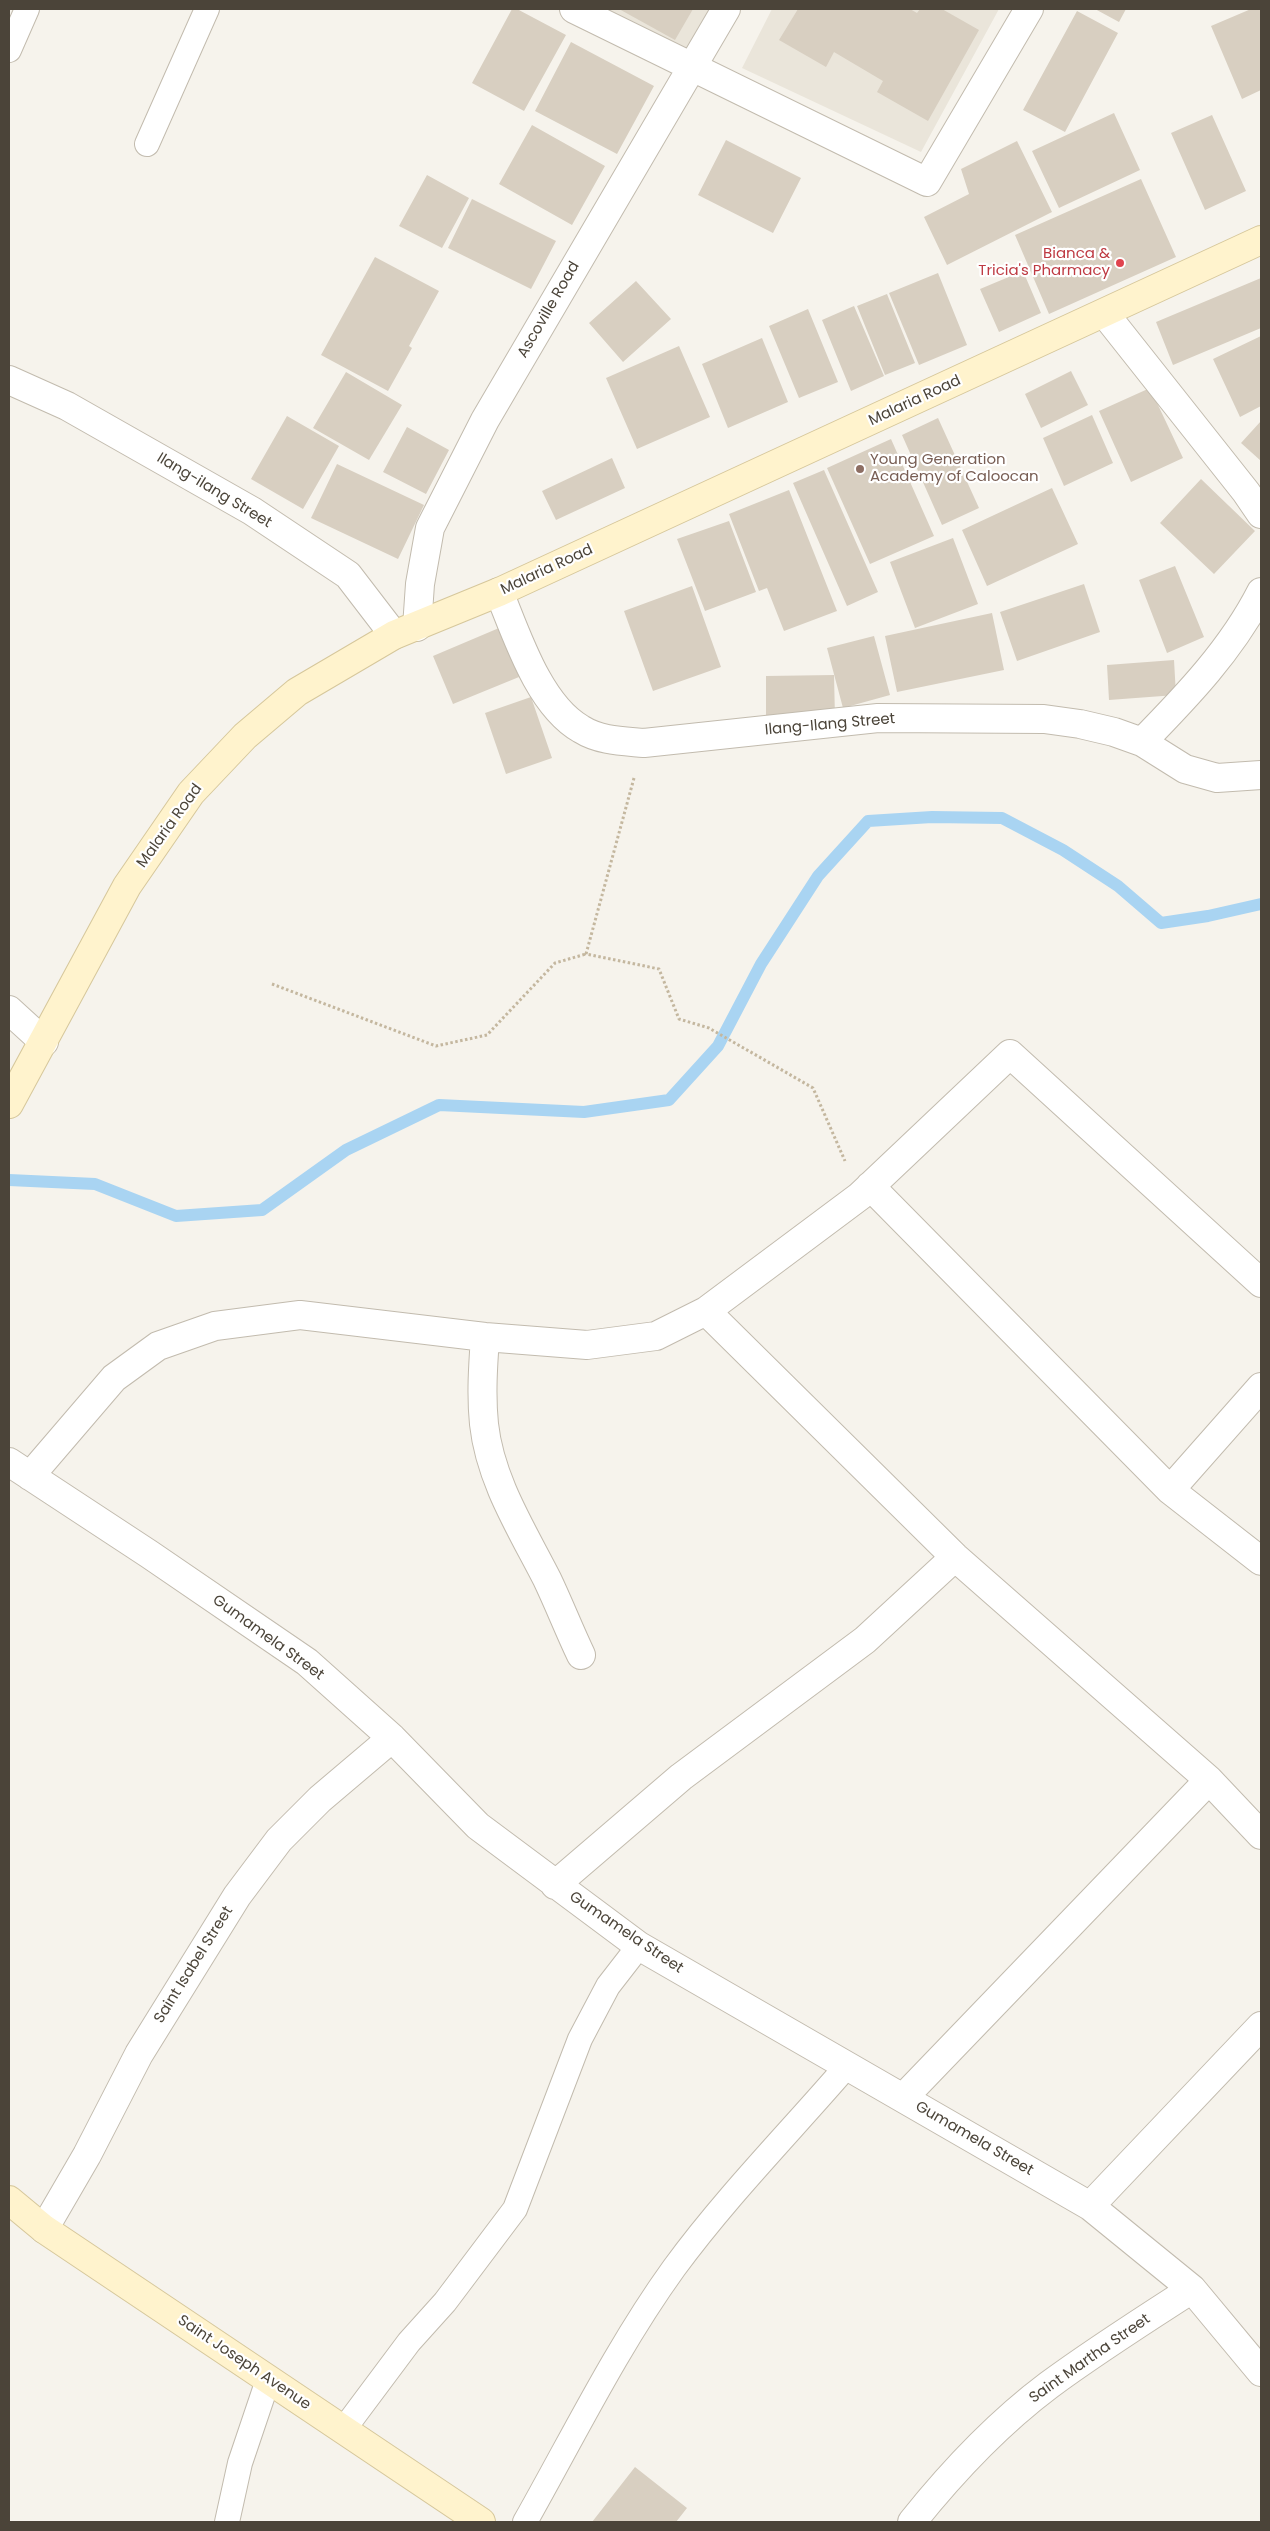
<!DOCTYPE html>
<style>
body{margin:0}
#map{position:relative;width:1270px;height:2531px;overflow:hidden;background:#f6f3ec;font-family:Poppins,sans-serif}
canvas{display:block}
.frame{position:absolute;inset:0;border:10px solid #4b4439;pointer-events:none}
</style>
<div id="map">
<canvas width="1270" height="2531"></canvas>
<div class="frame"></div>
</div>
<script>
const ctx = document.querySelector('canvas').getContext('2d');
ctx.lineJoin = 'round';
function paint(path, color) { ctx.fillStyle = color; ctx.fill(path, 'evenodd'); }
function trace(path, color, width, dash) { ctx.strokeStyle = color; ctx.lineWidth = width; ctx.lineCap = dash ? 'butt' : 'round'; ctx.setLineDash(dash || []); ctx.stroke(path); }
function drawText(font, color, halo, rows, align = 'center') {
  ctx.font = font + ' Poppins,sans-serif'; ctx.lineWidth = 4.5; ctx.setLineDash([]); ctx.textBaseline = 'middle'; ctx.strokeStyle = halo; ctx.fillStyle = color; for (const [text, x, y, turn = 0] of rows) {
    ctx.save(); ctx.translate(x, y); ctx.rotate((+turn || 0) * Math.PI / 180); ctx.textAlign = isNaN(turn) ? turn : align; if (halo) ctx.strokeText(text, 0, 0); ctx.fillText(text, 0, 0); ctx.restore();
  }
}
paint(new Path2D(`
 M590 9H715L690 54Z
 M772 9H999L921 152 742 68Z`), '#eae5da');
trace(new Path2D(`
 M9 1180 95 1184 176 1216 262 1210 346 1150 439 1105 584 1112 669 1100 718 1046 761 964 818 876 868 821 932 817 1002 818 1063 850 1118 886 1161 923 1208 916 1261 904`), '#a9d4f2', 12);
paint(new Path2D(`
 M512 9H517L566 35 524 111 472 83Z
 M619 9H693L675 40Z
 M798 9H910L917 13 920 9H942L979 30 928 121 877 92 883 81 834 52 826 67 779 40Z
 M1095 9H1126L1119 22Z
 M1251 9H1261V90L1242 99 1211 26Z
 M1077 11 1118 33 1065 132 1023 110Z
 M571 42 654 86 617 154 535 111Z
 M1114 113 1140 170 1059 208 1032 151Z
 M1212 115 1246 191 1205 210 1171 133Z
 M532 125 605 166 572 225 499 184Z
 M726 140 801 178 773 233 698 195Z
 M1017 141 1052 212 947 265 924 217 969 194 961 169Z
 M427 175 469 198 442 248 399 226Z
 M1141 179 1176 257 1049 314 1015 235Z
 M472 199 556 241 531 289 448 248Z
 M375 257 439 291 409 346 412 348 388 391 321 355Z
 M1023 271 1041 313 999 332 980 289Z
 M938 273 967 345 919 365 889 293Z
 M1261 278V328L1173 365 1156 322Z
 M636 281 671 319 623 362 589 323Z
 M887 294 915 363 885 375 857 306Z
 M854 306 884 376 851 391 822 320Z
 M808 309 838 382 799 398 769 326Z
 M1261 336V406L1240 417 1213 359Z
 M762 338 788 402 728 428 702 364Z
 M679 346 710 417 637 449 606 378Z
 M1071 371 1088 405 1041 428 1025 394Z
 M346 372 402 405 369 460 313 428Z
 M1150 388 1183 458 1131 482 1099 411Z
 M1092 415 1113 463 1064 486 1043 438Z
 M287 416 339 446 303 509 251 479Z
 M938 418 979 508 942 525 902 435Z
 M1261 421V461L1241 443Z
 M407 427 449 450 426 494 383 472Z
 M891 439 934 536 870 564 827 468Z
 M612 458 625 488 556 520 542 491Z
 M337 464 424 505 398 559 311 518Z
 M824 470 878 592 847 606 793 483Z
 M1201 479 1255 531 1214 574 1160 523Z
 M1052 488 1078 544 987 586 962 530Z
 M789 490 837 611 784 631 767 588 759 591 729 514Z
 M729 521 756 592 705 611 677 539Z
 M953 538 978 604 915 628 890 562Z
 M1175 566 1204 637 1167 653 1139 580Z
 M1084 584 1100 632 1017 661 1000 612Z
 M692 586 721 667 653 691 624 611Z
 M992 613 1004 670 897 692 885 636Z
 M499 628 519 677 453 704 433 656Z
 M874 636 890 695 843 708 827 648Z
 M1174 660 1176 695 1109 700 1107 665Z
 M834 675 835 718 766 721V676Z
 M531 697 552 758 506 774 485 713Z
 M635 2467 687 2508 676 2522H592Z`), '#d8cfc1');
const service = new Path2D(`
 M9 50 27 9
 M147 144 207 9
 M344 2429 409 2342 445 2302 515 2209 580 2039 608 1986 639 1946
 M227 2522 240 2463 268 2380
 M525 2522C573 2437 617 2347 674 2268 726 2197 789 2133 846 2067`);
const minor = new Path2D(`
 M574 9 927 182 1029 9
 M1105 314 1246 492 1261 514
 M9 380 67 406 252 511 348 575 394 635
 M499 592C517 636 539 705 581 729 600 741 623 741 644 743L878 718 1044 719 1080 724 1114 732 1142 742 1185 769 1217 778 1261 775
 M417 627 420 584 430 528 485 420 726 9
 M1142 742C1187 696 1232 649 1261 592
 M870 1186 1170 1490 1261 1561
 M706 1311 955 1557 1209 1780 1261 1835
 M485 1337C483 1366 481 1395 484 1424 490 1480 522 1530 547 1579 559 1604 569 1630 581 1655
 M9 1462 149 1554 307 1662 392 1738 478 1826 639 1946 1090 2206 1192 2289 1261 2372
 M30 1476 114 1378 158 1346 215 1326 300 1315 485 1337 587 1345 656 1336 706 1311 860 1196 1010 1054 1261 1283
 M1170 1490 1261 1387
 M555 1885 681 1777 865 1640 955 1557
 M903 2098 1209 1780
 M1090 2206 1261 2026
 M44 2229 87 2155 139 2054 237 1896 279 1840 320 1799 392 1738
 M912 2522C952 2472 997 2424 1049 2385 1095 2351 1144 2320 1192 2289`);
const tertiary = new Path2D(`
 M9 1010 44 1042`);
const secondary = new Path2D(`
 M9 1104 127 886 191 793 245 736 297 692 394 635 499 592 1261 240
 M9 2200 44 2229 481 2522`);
trace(service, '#c2bbae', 26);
trace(minor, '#c2bbae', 30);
trace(tertiary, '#c2bbae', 30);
trace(secondary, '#d6c79b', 30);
trace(new Path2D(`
 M634 778 586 954 659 969 679 1019 709 1028 813 1088 845 1161
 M272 984 436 1046 487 1035 555 963 586 954`), '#c4b79f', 3, [2.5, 2.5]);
trace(service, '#fff', 24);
trace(minor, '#fff', 28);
trace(tertiary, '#fff', 28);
trace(secondary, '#fff3cd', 28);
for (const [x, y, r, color] of [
 [1120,263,5,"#e0444e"],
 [860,469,5,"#8d6e63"]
]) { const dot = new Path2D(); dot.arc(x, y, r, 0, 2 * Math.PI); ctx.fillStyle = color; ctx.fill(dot); trace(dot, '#fff', 2); }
drawText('15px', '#be3a42', '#fff', [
 ["Bianca &",1110,254],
 ["Tricia's Pharmacy",1110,271]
], 'right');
drawText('15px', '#4b4439', '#fff', [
 ["Ascoville Road",549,310,-60],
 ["Malaria Road",915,401,-25],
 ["Ilang-ilang Street",214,491,31],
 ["Malaria Road",547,570,-25],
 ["Ilang-Ilang Street",830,725,-5],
 ["Malaria Road",170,826,-54],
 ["Gumamela Street",268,1638,36],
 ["Gumamela Street",626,1933,34],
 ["Saint Isabel Street",194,1965,-58],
 ["Gumamela Street",974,2139,30],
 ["Saint Martha Street",1090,2359,-35],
 ["Saint Joseph Avenue",244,2363,34]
]);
drawText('15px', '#785e54', '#fff', [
 ["Young Generation",870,460],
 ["Academy of Caloocan",870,477]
], 'left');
</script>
